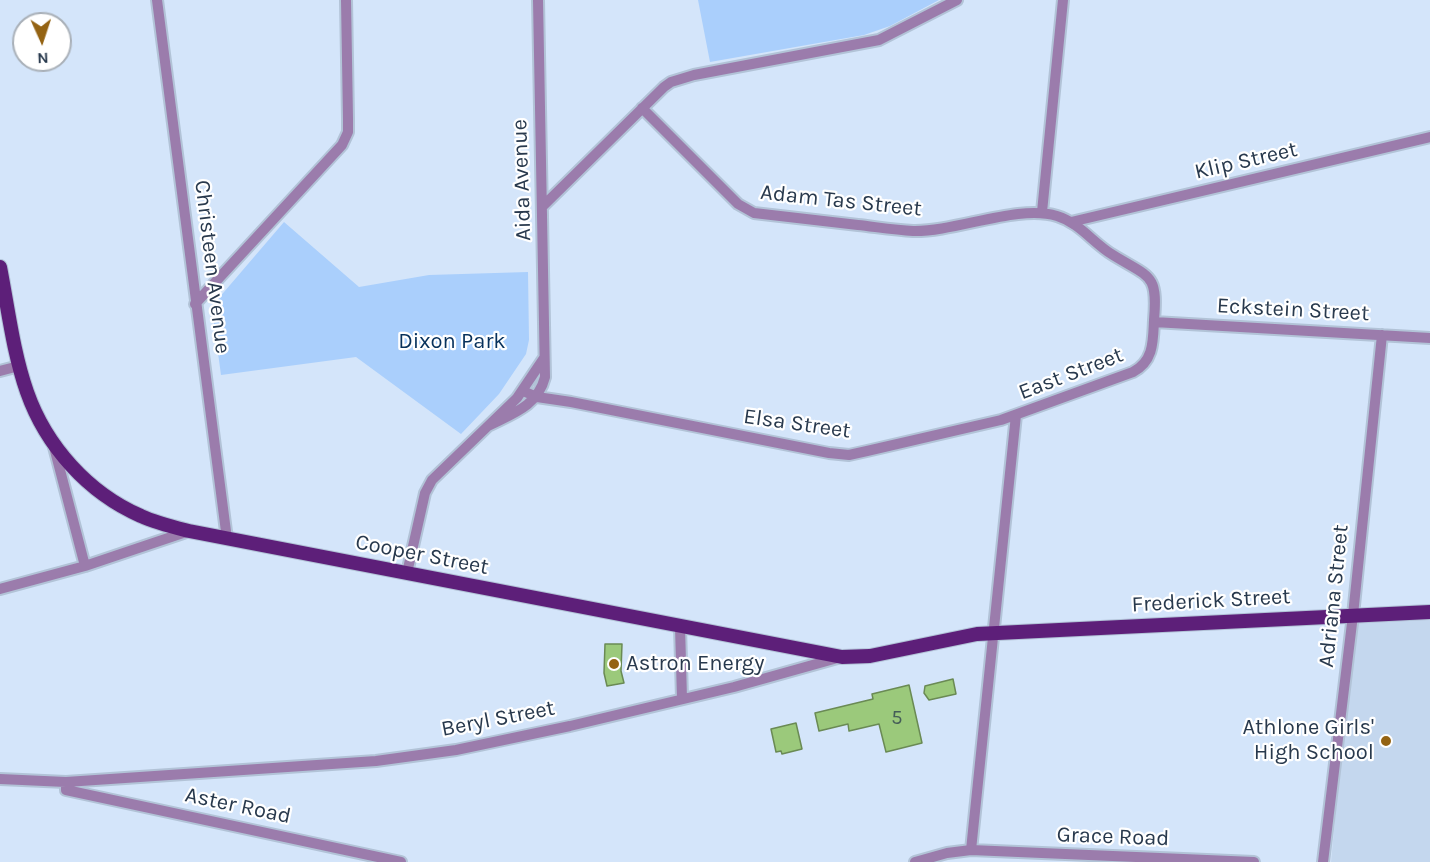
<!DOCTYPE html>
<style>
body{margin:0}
#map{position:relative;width:1430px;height:862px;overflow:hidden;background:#d4e5fa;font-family:Karla,sans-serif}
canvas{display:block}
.north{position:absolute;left:12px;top:12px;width:60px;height:60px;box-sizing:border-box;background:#fff;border:2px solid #a9b0b8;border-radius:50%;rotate:177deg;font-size:16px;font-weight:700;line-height:24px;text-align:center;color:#28394d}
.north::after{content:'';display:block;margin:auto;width:21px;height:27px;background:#946313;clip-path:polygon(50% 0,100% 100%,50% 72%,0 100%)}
</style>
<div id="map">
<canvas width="1430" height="862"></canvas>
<div class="north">N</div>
</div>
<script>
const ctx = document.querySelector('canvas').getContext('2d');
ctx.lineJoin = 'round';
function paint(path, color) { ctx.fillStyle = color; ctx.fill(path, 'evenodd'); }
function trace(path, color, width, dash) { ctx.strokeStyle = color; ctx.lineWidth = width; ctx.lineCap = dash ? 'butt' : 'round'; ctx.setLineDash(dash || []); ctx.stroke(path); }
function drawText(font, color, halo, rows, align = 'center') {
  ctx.font = font + ' Karla,sans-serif'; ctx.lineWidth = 4.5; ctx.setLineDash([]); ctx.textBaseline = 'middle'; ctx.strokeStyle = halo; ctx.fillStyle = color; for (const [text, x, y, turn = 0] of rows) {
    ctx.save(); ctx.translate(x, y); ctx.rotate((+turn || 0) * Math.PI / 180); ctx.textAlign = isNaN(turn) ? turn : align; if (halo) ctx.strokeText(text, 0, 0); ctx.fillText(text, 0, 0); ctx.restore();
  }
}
paint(new Path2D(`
 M1430 615V862H1331L1354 620Z`), '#c4d7ee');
paint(new Path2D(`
 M698 0H939L890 26 864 35 710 62Z
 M284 222 359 287 429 275 528 272 529 340 526 354 499 394 461 434 356 357 221 375 213 316 218 299Z`), '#aacffc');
const building = new Path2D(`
 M605 644H622L621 671 624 683 607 686 604 673Z
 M953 679 956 694 929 700 924 693 925 686Z
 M909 685 922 743 886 752 879 724 849 731 848 724 819 731 815 713 873 699 872 694Z
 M796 723 802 749 782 754 781 751 776 752 771 729Z`);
paint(building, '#9bc97b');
trace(building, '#6a8a54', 1.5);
const minor = new Path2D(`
 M157 0 227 539
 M543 206 664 87 671 82 694 75 879 40 957 0
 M1042 212 1063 0
 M1071 222 1430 137
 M195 304 342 145 348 132V119L346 0
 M1154 322 1430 338
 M0 371 19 366
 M523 391 537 397 571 402 829 453 849 455 867 451 1001 420 1133 372C1154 361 1153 341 1154 320 1158 273 1150 278 1113 255 1093 243 1080 223 1057 216 1018 204 956 232 913 231 895 230 876 227 858 225 823 221 789 217 754 213L738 204 642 108
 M490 425C514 413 538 405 545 377L538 0
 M54 447 85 566
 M407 573 425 493 432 480 517 398 544 358
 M0 589 85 566 189 531
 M680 626 682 699
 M0 779 66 782 376 761 456 750 570 726 734 687 841 657
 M66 782V790L401 862
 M971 850 1016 415
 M915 862 947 853 971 850 1254 862
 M1323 862 1353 615 1382 335`);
const major = new Path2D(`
 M0 267C8 308 13 352 27 392 46 446 88 493 141 516 156 523 173 527 189 531L842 657 870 656 977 634 1430 612`);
trace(minor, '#b2c3d7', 14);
trace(major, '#b2c3d7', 16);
trace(minor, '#9b7cac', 10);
trace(major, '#5d1f79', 14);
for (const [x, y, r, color] of [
 [614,664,6,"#946313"],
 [1386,741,6,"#946313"]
]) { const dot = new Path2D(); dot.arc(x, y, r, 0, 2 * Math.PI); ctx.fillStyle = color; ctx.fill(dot); trace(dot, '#fff', 2); }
drawText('20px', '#455d58', null, [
 ["5",897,718]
]);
drawText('22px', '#28394d', '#fff', [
 ["Klip Street",1246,161,-13],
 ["Aida Avenue",522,180,-92],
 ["Adam Tas Street",841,201,6],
 ["Christeen Avenue",212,267,83],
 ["Eckstein Street",1293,310,3],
 ["East Street",1071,374,-21],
 ["Elsa Street",797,424,8],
 ["Cooper Street",422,555,11],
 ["Adriana Street",1334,596,-84],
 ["Frederick Street",1211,601,-3],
 ["Beryl Street",498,719,-11],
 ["Aster Road",238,806,12],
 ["Grace Road",1113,837,2]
]);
drawText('22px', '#07315c', '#fff', [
 ["Dixon Park",452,342]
]);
drawText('22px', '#28394d', '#fff', [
 ["Astron Energy",626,664],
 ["Athlone Girls'",1374,728,"right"],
 ["High School",1374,753,"right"]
], 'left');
</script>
